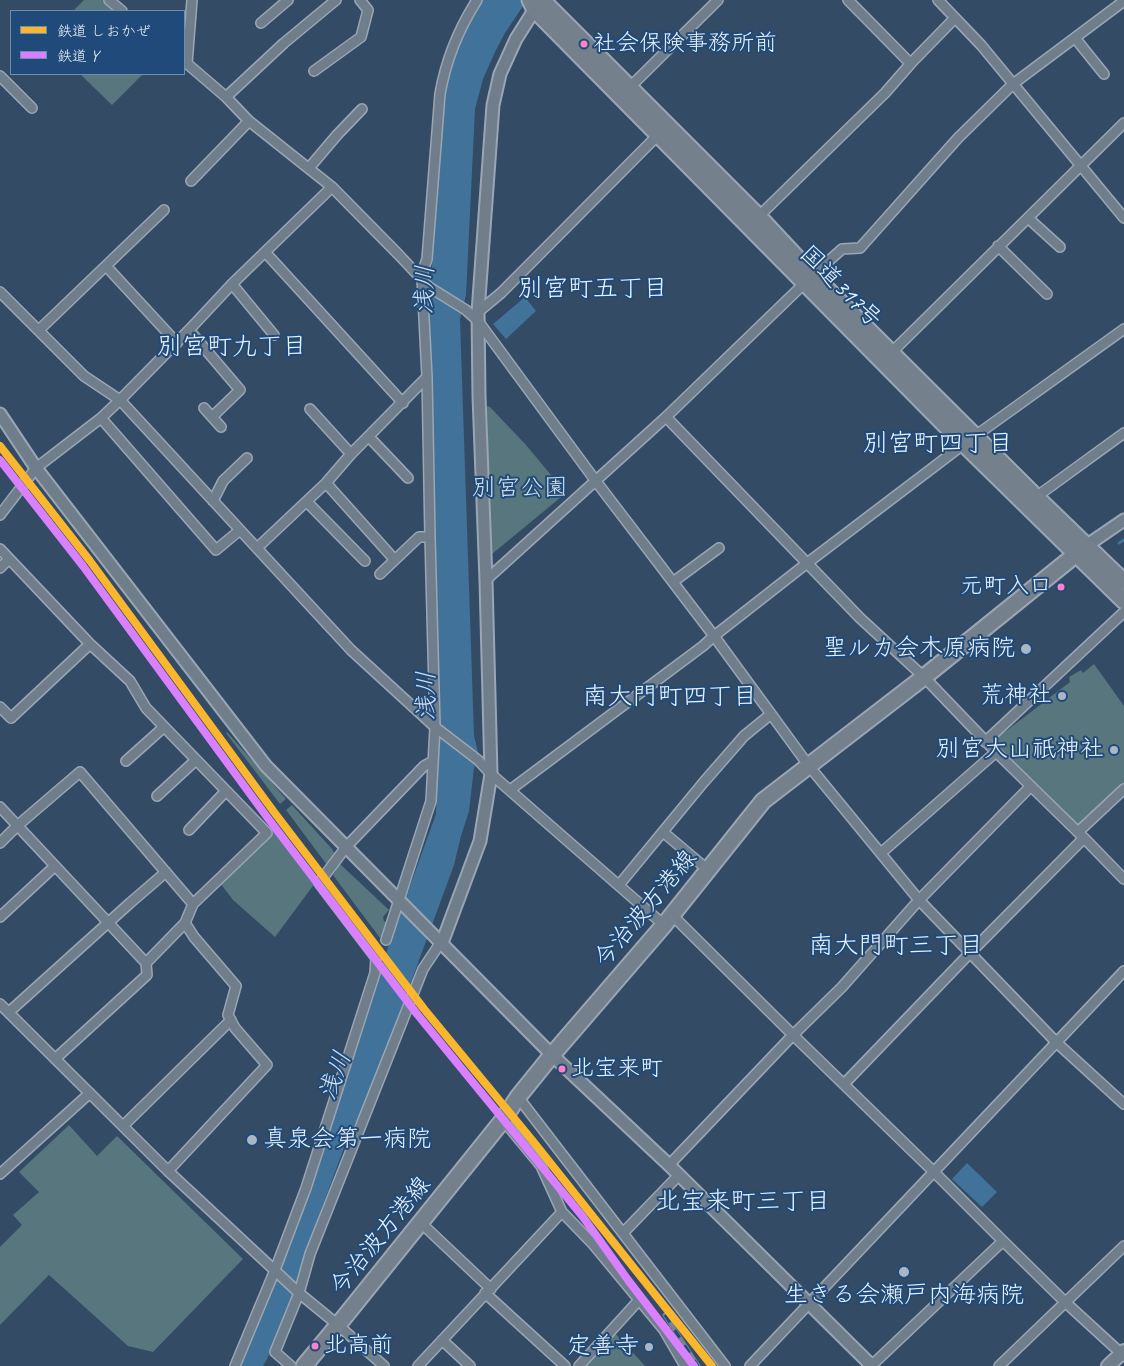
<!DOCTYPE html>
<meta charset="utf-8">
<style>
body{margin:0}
#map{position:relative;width:1124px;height:1366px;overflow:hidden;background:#344b65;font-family:Caveat,"Klee One",sans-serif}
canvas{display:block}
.legend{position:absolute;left:10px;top:10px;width:175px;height:65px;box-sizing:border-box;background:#1f4a7a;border:1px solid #6f8dac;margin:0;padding:6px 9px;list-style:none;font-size:15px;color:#e8f1f8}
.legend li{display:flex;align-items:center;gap:10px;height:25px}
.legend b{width:25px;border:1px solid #6f8dac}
</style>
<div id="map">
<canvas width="1124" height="1366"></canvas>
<ul class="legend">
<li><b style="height:6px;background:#fab62d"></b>鉄道 しおかぜ</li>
<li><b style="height:6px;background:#d880ff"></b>鉄道 Y</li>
</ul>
</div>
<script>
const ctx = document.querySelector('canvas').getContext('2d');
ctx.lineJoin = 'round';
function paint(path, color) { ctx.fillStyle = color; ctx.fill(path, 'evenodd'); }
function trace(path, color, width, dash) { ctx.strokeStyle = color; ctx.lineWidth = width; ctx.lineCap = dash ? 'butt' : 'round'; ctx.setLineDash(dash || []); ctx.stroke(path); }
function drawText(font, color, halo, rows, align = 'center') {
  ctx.font = font + ' Caveat,"Klee One",sans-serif'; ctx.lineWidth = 4; ctx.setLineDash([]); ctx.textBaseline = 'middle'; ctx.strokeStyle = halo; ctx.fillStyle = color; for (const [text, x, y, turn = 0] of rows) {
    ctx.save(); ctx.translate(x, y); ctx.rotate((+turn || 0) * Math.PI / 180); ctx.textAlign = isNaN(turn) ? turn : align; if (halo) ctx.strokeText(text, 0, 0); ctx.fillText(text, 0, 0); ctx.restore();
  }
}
paint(new Path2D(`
 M84 0H102L116 11H73Z
 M80 74H143L112 105Z
 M487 406 490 407 526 445 566 493 492 554 488 553Z
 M1094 664 1124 706V783L1076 829 993 741 1070 682 1069 677 1081 670 1083 673Z
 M227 732 286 799 280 804 226 733Z
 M292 805 332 849 335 854 327 865 286 810Z
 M276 825 318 879 275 937 233 900 220 883Z
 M340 864 389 910 383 917 384 921 389 925 380 938 333 875Z
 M69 1125 97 1156 117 1136 243 1259 153 1352 128 1346 49 1275 0 1325V1247L22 1225 13 1215 39 1192 19 1172Z
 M613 1331 645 1366H581Z`), '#57767e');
paint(new Path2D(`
 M482 0H527L505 33 495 52 483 79 475 109 466 295 460 319 474 736 478 752 474 768 469 811 461 836 454 865 368 1099 348 1137 322 1207 296 1285 267 1359 263 1366H238L379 975 391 938 397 922 436 814 438 741 428 350 435 204 445 89 451 60 470 20Z
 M525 297 536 311 506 339 493 324Z
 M967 1163 997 1192 982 1207 952 1179Z`), '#41729a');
trace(new Path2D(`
 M1119 543 1124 540`), '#41729a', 3);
trace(new Path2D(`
 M599 1253 623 1233`), '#4f647b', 9, [9, 4.5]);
const minor = new Path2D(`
 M109 0 122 11
 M848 0 910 63
 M938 0 981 45 1124 218
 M261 23 288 0
 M1075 38 1104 74
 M184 61 226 97 249 121 332 187 398 254 429 287 466 310 478 321 595 480 714 636 809 766 919 900 1057 1043 1124 1104
 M187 64 192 0
 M314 71 361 37 368 10 360 0
 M0 76 32 108
 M627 90 718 0
 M226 97 284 43 336 0
 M309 168 337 135 362 109
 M191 181 249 121
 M1028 218 1060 247
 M755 220 885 93 913 61 955 18
 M998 246 1047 294
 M265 252 403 403
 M106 266 177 343
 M232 284 274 335
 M0 292 84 376 120 400 351 650 435 727 478 760 491 774 664 925
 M478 312 501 293 661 132
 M39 330 164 210
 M189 330 240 390 212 417
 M888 356 1124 123
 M204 408 221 427
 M310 409 351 454
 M666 417 860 618 924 677 996 752 1084 838 1124 879
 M101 418 216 550 240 530
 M369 437 408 478
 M326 483 394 559
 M1036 497 1124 433
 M213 501 223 481 247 458
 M307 502 365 561
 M0 515 36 468 101 418 120 400 189 330 232 284 332 187
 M257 548 326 483 351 454 427 377
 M0 549 90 644 130 681 146 708 267 833 193 904 185 923 194 937 236 986 228 1015 235 1028 267 1065 168 1171
 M0 568 9 559
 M380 574 419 537H430
 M486 580 666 417 813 275 842 249 860 248 958 138 1013 84 1124 1
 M673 582 719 548
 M0 707 11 718 90 644
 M985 742 1124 612
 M126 761 164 727
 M510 790 703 646 714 636 806 564 964 444 1124 329
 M157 796 196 760
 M0 807 146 963 147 975 55 1059
 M189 830 226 791
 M663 832 708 870
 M1078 832 1124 789
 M0 843 17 826 80 772 193 904
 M881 853 996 752
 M619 885 703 783 744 736 771 714
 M672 915 793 1035 934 1172 1003 1241 1065 1302 1124 1356
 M0 917 55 866
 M386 940 431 801 435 727 430 537 427 377 422 279 424 268 427 259 440 94C446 59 458 30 477 0
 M146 963 185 923
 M0 1004 168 1171 299 1293 338 1325 384 1366
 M9 1012 130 903 166 872
 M844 1084 971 952 1084 838
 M518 1097 725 1366
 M503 1120 541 1166 562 1212 592 1243 664 1330 685 1366
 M123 1126 231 1020
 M669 1165 793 1035 842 987 919 900 1031 786
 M0 1174 90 1093
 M420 1222 491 1289
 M623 1233 679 1175
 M485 1293 565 1366
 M442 1340 470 1366
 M872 1365 1003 1241
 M235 1366 275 1270 306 1188 375 973 376 958 319 883 346 847 424 766 433 761
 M291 1366 275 1352 299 1293 310 1254 423 969 441 942
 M418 1366 562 1212
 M579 1366 639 1300
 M750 1366 1124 971
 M999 1366 1124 1246`);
const tertiary = new Path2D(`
 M0 414 36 468 266 766 552 1055 669 1165 872 1366
 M1086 546 1124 520
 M442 943 480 841 491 774 486 580 479 396 478 312 493 105 500 74 516 39 538 4`);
const secondary = new Path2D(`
 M1108 1366 1124 1351`);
const primary = new Path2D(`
 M304 1366 338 1325 503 1120 518 1097 552 1055 664 925 763 801 924 677 1085 547`);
const trunk = new Path2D(`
 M530 0 535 10 964 444 1124 601
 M542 0 759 217 813 275 1036 497 1124 582`);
trace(minor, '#9aa6b3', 12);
trace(tertiary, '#9aa6b3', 15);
trace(secondary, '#9aa6b3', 16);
trace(primary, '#9aa6b3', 19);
trace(trunk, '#9aa6b3', 19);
trace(minor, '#707e8c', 9);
trace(tertiary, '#707e8c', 11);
trace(secondary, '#707e8c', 12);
trace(primary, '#74808b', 15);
trace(trunk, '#74808b', 15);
const rail = new Path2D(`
 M665 1315 698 1366`);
trace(rail, '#778390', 5);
trace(rail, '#1f4a7a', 3, [9]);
trace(new Path2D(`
 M0 446 90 561 274 812 424 1009 532 1140 712 1366`), '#fab62d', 8);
trace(new Path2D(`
 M0 460 83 566 267 817 417 1014 583 1217 628 1280 694 1366`), '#d880ff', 8);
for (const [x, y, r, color] of [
 [584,44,4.5,"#ff80c5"],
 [1061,587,4.5,"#ff80c5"],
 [1026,649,6,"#a9b7c5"],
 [1062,696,5,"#a9b7c5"],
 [1114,750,5,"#a9b7c5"],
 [562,1069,4.5,"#ff80c5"],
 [252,1140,6,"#a9b7c5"],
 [904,1272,6,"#a9b7c5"],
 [315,1346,4.5,"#ff80c5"],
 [649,1347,5,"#a9b7c5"]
]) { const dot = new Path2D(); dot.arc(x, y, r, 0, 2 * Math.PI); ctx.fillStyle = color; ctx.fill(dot); trace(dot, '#1f4a7a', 2); }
drawText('23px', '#e8f1f8', '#1f4a7a', [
 ["社会保険事務所前",593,44],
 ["元町入口",1052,587,"right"],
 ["北宝来町",571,1069],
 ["北高前",324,1346]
], 'left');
drawText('24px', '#e8f1f8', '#1f4a7a', [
 ["国道317号",840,287,45],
 ["今治波方港線",646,909,-50],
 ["今治波方港線",381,1236,-51]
]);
drawText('24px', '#d3e0e6', '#1f4a7a', [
 ["別宮公園",520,489]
]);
drawText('24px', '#e8f1f8', '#1f4a7a', [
 ["聖ルカ会木原病院",1015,649],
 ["荒神社",1052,696],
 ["別宮大山祇神社",1104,750],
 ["真泉会第一病院",263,1140,"left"],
 ["生きる会瀬戸内海病院",904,1296,"center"],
 ["定善寺",639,1347]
], 'right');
drawText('25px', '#e8f1f8', '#1f4a7a', [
 ["別宮町五丁目",593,289],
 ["別宮町九丁目",232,347],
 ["別宮町四丁目",938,444],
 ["南大門町四丁目",670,697],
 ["南大門町三丁目",896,946],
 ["北宝来町三丁目",743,1202]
]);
drawText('italic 25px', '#cfdfeb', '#1f4a7a', [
 ["浅川",426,290,-89],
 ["浅川",427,696,-90],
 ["浅川",336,1076,-70]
]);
</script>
